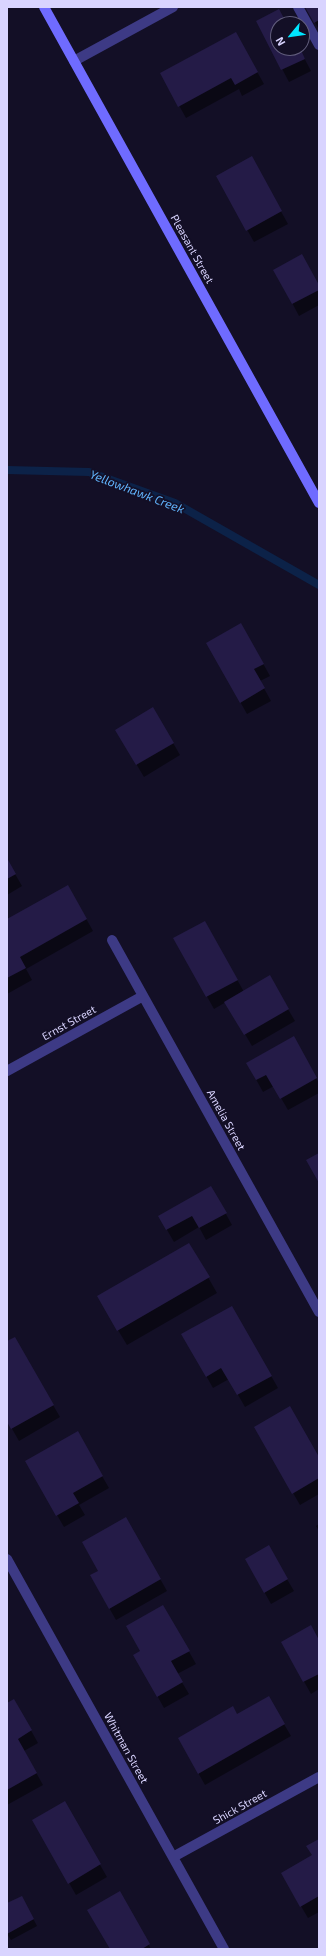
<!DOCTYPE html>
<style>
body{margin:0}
#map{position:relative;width:326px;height:1956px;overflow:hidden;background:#130f26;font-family:"Exo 2",sans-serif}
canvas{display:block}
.frame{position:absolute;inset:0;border:8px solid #d9d4ff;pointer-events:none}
.north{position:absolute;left:270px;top:16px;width:40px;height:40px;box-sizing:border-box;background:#130f26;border:1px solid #625e7d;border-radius:50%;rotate:241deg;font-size:11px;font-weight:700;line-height:16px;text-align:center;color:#d9d4ff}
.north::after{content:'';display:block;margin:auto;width:14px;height:18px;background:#00e5ff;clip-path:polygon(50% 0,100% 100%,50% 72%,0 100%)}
</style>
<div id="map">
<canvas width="326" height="1956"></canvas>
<div class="frame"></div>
<div class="north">N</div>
</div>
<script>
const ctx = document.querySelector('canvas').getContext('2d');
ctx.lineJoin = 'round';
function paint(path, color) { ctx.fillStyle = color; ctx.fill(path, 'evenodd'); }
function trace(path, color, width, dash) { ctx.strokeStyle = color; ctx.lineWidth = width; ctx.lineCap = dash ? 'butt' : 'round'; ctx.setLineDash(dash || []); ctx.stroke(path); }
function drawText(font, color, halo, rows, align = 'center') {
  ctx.font = font + ' "Exo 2",sans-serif'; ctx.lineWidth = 3.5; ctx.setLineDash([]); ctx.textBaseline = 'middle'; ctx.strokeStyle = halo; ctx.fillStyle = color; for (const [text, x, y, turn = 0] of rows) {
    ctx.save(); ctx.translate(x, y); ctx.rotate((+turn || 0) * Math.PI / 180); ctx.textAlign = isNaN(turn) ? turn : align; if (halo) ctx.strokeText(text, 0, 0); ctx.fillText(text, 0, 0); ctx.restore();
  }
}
paint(new Path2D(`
 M306 7H319V30L315 22Z
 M257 21 287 24H278V48H299L311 71 289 82Z
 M235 33 264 84 242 96 239 89 186 118 161 73Z
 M258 170 288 224 254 242 217 176Z
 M275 270 319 286V305L299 316Z
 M241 624 270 676 260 681 271 701 247 714 207 643Z
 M153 708 180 755 144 777 116 730Z
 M7 860 22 886 7 895Z
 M68 886 93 931 26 969 32 980 7 994V920Z
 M205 922 244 992 269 977 295 1021 252 1046 226 1002 214 1009 175 939Z
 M293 1037 319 1083V1093L288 1110 274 1086 263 1092 247 1063Z
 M211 1187 232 1225 206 1240 199 1227 174 1242 159 1216Z
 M189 1244 217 1293 127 1345 98 1297Z
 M232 1307 278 1388 245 1407 229 1379 213 1388 183 1335Z
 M14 1338 60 1417 19 1441 7 1420V1342Z
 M255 1427 319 1459V1494L300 1505Z
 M77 1433 109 1488 79 1505 85 1515 64 1527 26 1462Z
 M126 1519 167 1591 116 1620 91 1576 99 1571Z
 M319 1524V1531L316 1526Z
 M268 1547 294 1591 271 1604 246 1559Z
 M163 1606 196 1664 177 1674 189 1694 164 1708 135 1656 142 1652Z
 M319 1641V1689L311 1694 282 1642Z
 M268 1697 291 1736 205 1785 179 1739 237 1715Z
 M14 1700 38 1743 24 1751 43 1785 7 1805V1704Z
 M64 1802 107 1877 76 1895 33 1820Z
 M319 1840V1912L308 1918 282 1874 313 1856Z
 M119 1893 151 1949H111Z
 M25 1903 37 1926 11 1940 7 1934V1904Z`), '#0007');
trace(new Path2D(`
 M7 470 89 472 175 503 319 585`), '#0c2248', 8);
paint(new Path2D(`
 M305 7H319V20L314 23Z
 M279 9 287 24H278V48H300L305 59 281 70 256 21Z
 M236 32 258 72 235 85 231 78 178 107 160 73Z
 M252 156 282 211 246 231 216 176Z
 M302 254 319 285V290L292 304 273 270Z
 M241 623 264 664 254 669 265 688 240 703 206 643Z
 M153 707 174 743 136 765 115 730Z
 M7 858 16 874 7 879Z
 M68 885 87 919 20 957 26 968 7 978V919Z
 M205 921 238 980 206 997 173 938Z
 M270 975 289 1009 244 1035 224 1002Z
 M294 1036 317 1078 280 1099 266 1075 256 1080 246 1063Z
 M319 1153V1183L306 1160Z
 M211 1186 227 1213 199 1228 192 1216 166 1230 158 1216Z
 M189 1243 210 1277 117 1331 97 1296Z
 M232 1306 272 1376 237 1395 221 1368 206 1377 181 1334Z
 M15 1337 54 1405 11 1429 7 1422V1341Z
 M290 1406 319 1457V1478L292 1494 254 1427Z
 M78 1431 103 1476 73 1493 79 1503 56 1516 25 1461Z
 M126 1517 161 1579 109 1609 90 1575 98 1571 82 1542Z
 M269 1545 288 1579 264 1593 245 1559Z
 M163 1605 190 1651 171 1661 183 1682 157 1697 133 1655 140 1651 126 1626Z
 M311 1625 319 1640V1674L303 1682 281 1642Z
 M269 1696 285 1724 198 1774 178 1738 233 1706 237 1714Z
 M14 1699 32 1730 18 1739 37 1773 7 1790V1703Z
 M65 1801 101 1864 68 1884 32 1820Z
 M319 1839V1896L300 1907 281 1873 312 1855 306 1846Z
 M120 1891 150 1944 142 1949H110L87 1910Z
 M22 1896 34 1919 7 1934V1903Z`), '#241b47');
trace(new Path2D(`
 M298 7 319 45`), '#3d3a85', 10);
trace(new Path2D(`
 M74 61 173 7
 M112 940 319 1312
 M7 1071 143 996
 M7 1559 224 1949
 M173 1857 319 1777`), '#3d3a85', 10);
trace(new Path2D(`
 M44 7 319 503`), '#6f6bff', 10);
drawText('11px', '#d9d4ff', '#130f26', [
 ["Pleasant Street",192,249,61],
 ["Ernst Street",69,1023,-29],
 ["Amelia Street",226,1120,61],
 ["Whitman Street",126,1748,61],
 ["Shick Street",240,1807,-29]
]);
drawText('italic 12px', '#62b6ff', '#130f26', [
 ["Yellowhawk Creek",137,492,21]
]);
</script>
